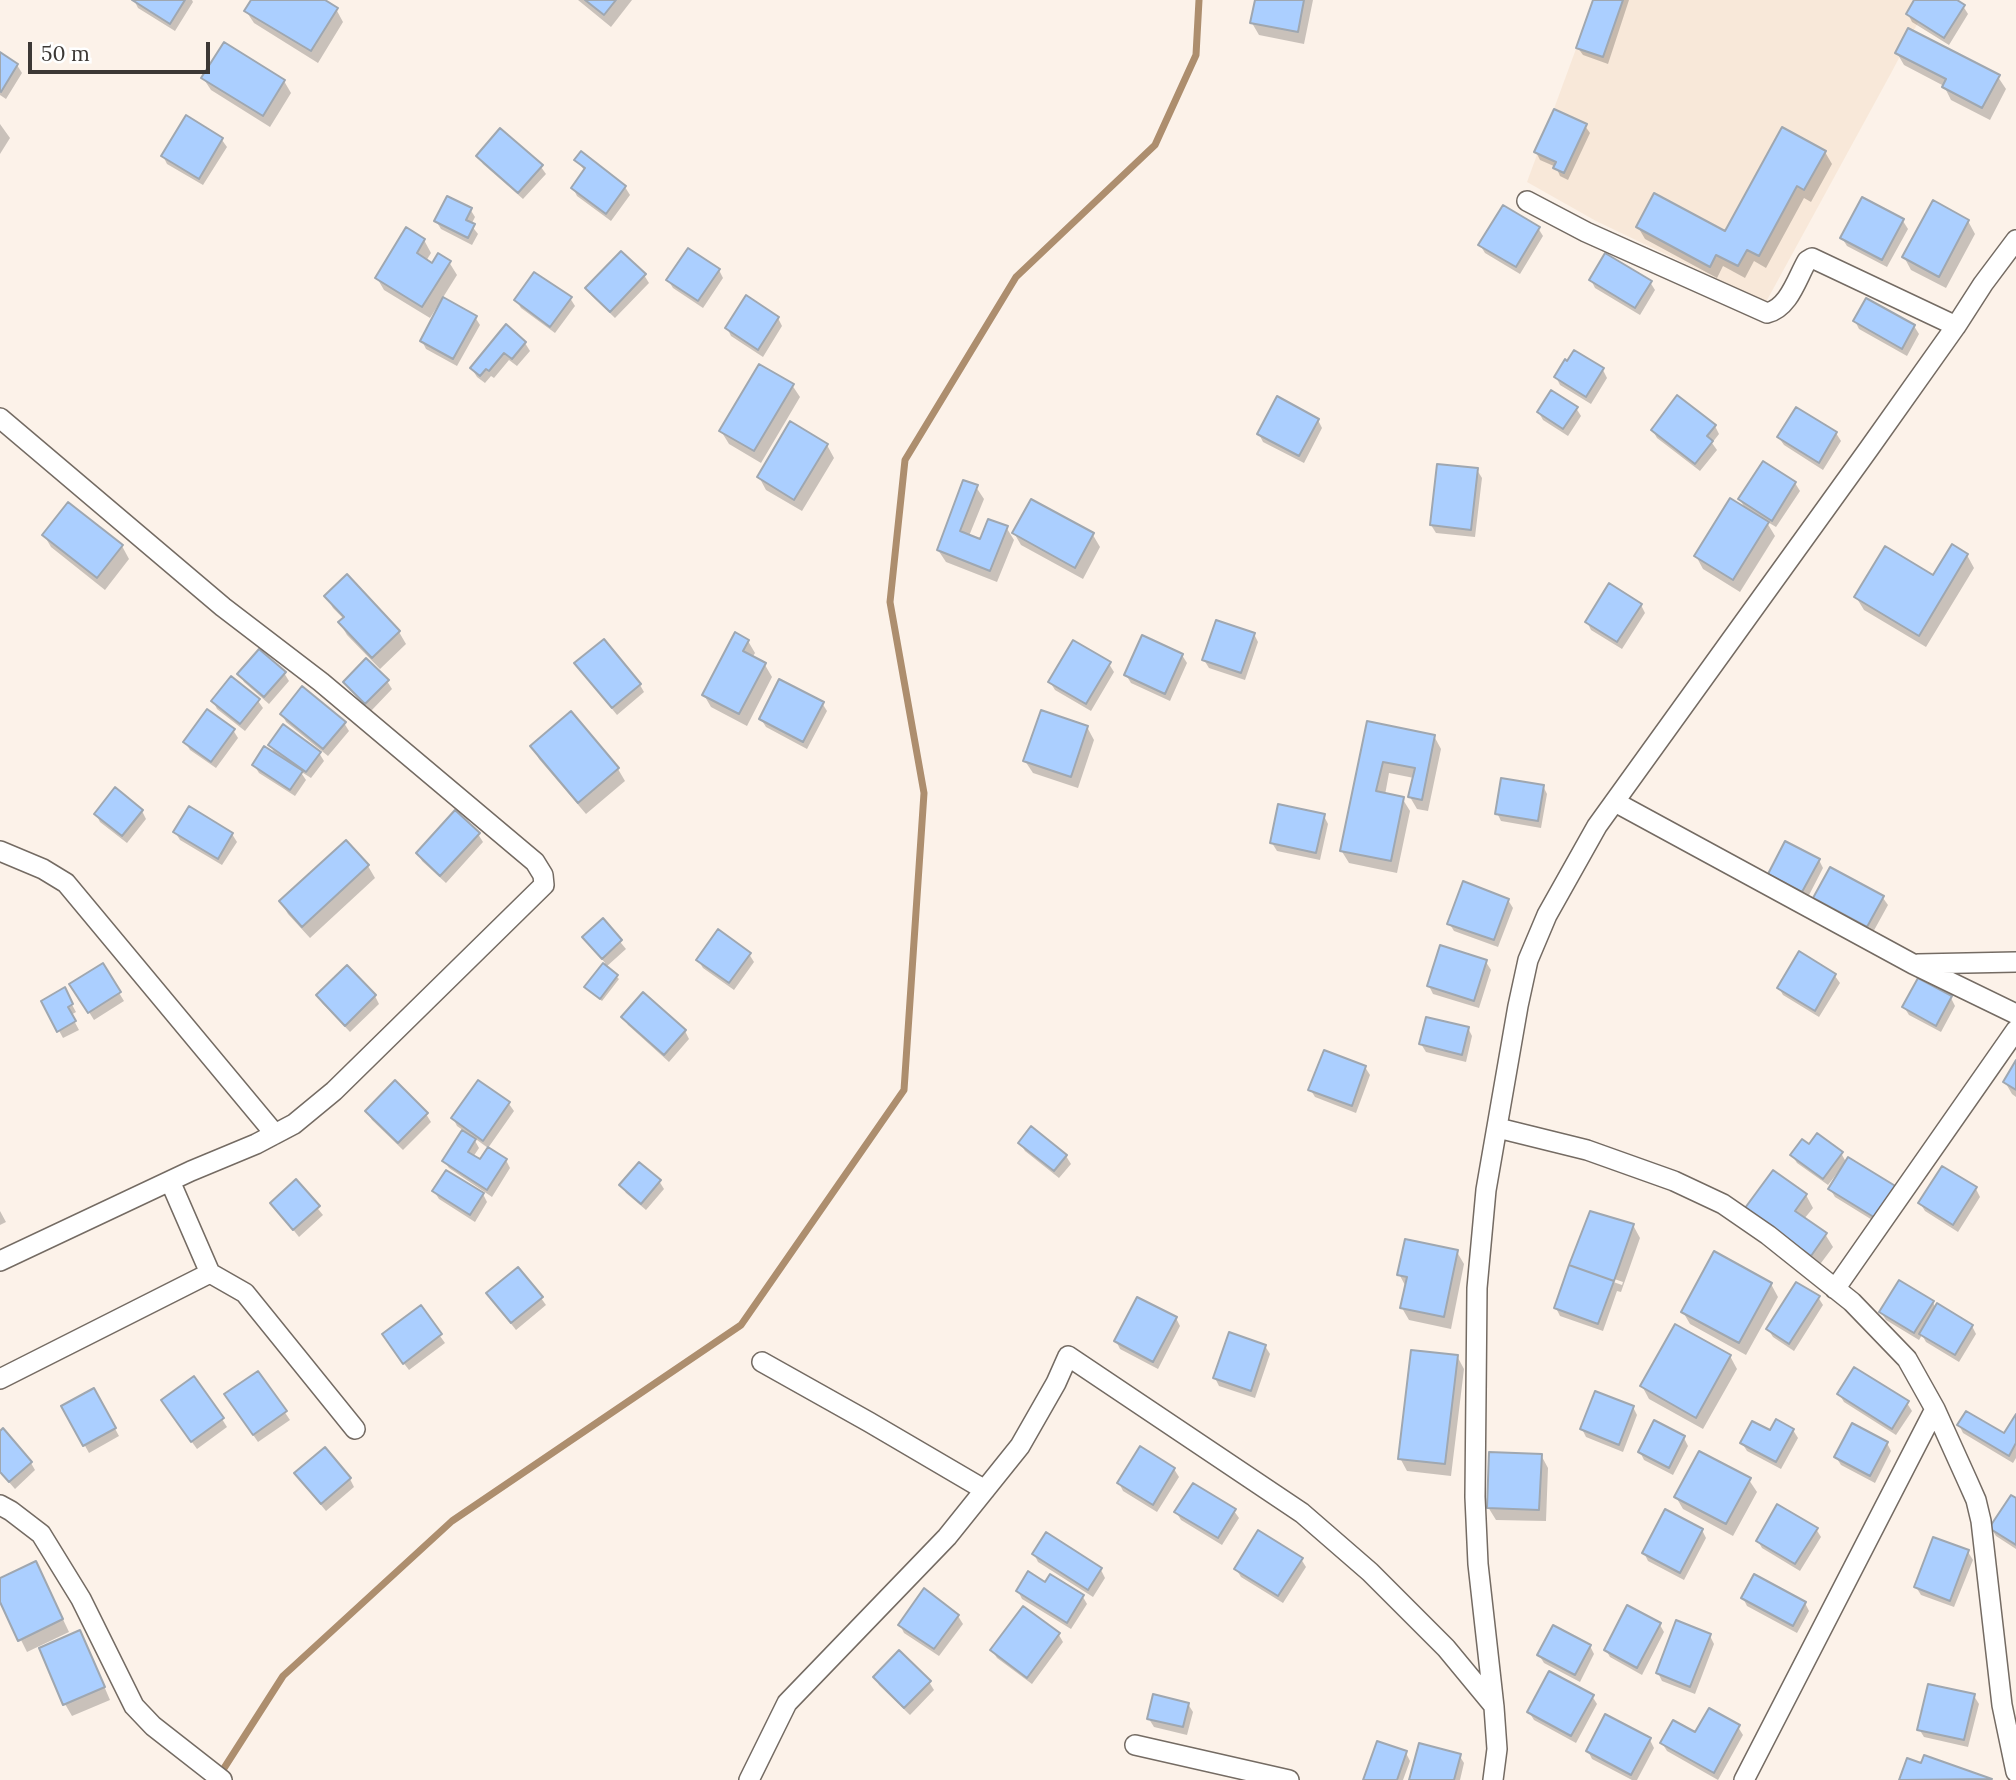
<!DOCTYPE html>
<style>
body{margin:0}
#map{position:relative;width:2016px;height:1780px;overflow:hidden;background:#fcf2e9;font-family:Lora,serif}
canvas{display:block}
.scale{position:absolute;left:28px;top:42px;width:182px;height:32px;box-sizing:border-box;border:4px solid #3c3835;border-top:0;padding-left:9px;font-size:21px;line-height:24px;white-space:nowrap;color:#3c3835;-webkit-text-stroke:5px #fff;paint-order:stroke}
</style>
<div id="map">
<canvas width="2016" height="1780"></canvas>
<div class="scale">50 m</div>
</div>
<script>
const ctx = document.querySelector('canvas').getContext('2d');
ctx.lineJoin = 'round';
function paint(path, color) { ctx.fillStyle = color; ctx.fill(path, 'evenodd'); }
function trace(path, color, width, dash) { ctx.strokeStyle = color; ctx.lineWidth = width; ctx.lineCap = dash ? 'butt' : 'round'; ctx.setLineDash(dash || []); ctx.stroke(path); }
paint(new Path2D(`
 M1594 0H1930L1890 75 1766 302 1596 221 1527 182Z`), '#f8e8d9');
paint(new Path2D(`
 M134 0H192L193 2 175 31 138 8Z
 M253 0H321L336 9 343 22 318 63 254 23 246 11Z
 M578 0H632L611 27Z
 M1256 0H1313L1304 44 1259 35 1252 23Z
 M1595 0H1629L1608 64 1583 55 1578 48Z
 M1916 0H1953L1963 6 1968 14 1949 45 1912 22 1908 14Z
 M1897 53 1998 77 2006 89 1990 120 1951 100 1944 86 1904 65Z
 M0 55 17 65 22 73 6 99 0 95Z
 M203 78 284 81 291 93 270 127 211 90Z
 M0 124 10 138 0 154Z
 M1585 126 1590 133 1568 180 1560 176 1556 167 1540 160 1536 152Z
 M222 140 227 147 203 185 167 164 163 156Z
 M1825 152 1832 164 1811 202 1804 198 1766 268 1754 261 1745 278 1723 266 1717 278 1645 239 1638 227 1726 233Z
 M478 156 541 167 546 174 523 199 483 164Z
 M576 160 625 187 630 195 611 221 577 196 573 188 585 171Z
 M470 209 475 217 471 225 478 234 472 245 441 229 436 221Z
 M1903 221 1908 229 1887 267 1847 246 1842 238Z
 M1968 221 1975 234 1946 288 1911 270 1904 257Z
 M1538 228 1543 236 1520 274 1485 253 1480 245Z
 M424 240 431 253 426 261 432 265 449 262 457 275 442 299 475 317 480 325 457 366 426 349 422 341 439 308 437 307 430 318 384 290 377 278Z
 M719 270 723 278 703 308 673 288 668 280Z
 M644 275 649 283 615 318 592 296 587 289Z
 M1591 280 1650 282 1655 290 1640 315 1595 288Z
 M570 298 575 306 555 333 521 308 516 300Z
 M778 318 782 326 763 357 731 336 727 328Z
 M1855 321 1914 326 1919 334 1907 356 1859 329Z
 M525 343 530 351 517 366 509 360 494 378 491 376 485 383 477 377 472 369Z
 M1603 370 1607 378 1591 404 1560 385 1556 377Z
 M792 385 800 397 761 463 729 444 721 431Z
 M1576 408 1581 416 1568 436 1543 420 1539 413Z
 M1318 420 1322 428 1304 463 1263 442 1259 434Z
 M1715 426 1719 434 1712 443 1717 450 1700 471 1657 438 1653 431Z
 M1836 433 1841 441 1823 470 1784 445 1779 438Z
 M827 445 834 458 802 511 766 490 759 477Z
 M1477 470 1482 478 1475 537 1436 533 1431 525Z
 M1795 483 1800 491 1776 527 1766 521 1775 536 1740 592 1703 569 1696 556 1747 511 1740 500Z
 M976 487 984 499 969 536 981 541 1006 527 1014 540 997 582 946 562 938 550Z
 M1014 533 1093 535 1100 547 1083 579 1021 545Z
 M44 535 122 546 129 559 105 590 51 547Z
 M1967 555 1974 568 1926 647 1864 610 1856 597 1933 577Z
 M326 596 399 632 406 644 380 669 347 635 340 623 344 619 333 608Z
 M1641 605 1645 613 1622 649 1591 630 1587 622Z
 M1254 634 1258 642 1245 680 1209 668 1204 660Z
 M748 641 755 653 752 658 765 665 772 677 747 726 711 707 704 695Z
 M1182 655 1187 663 1170 701 1131 683 1126 675Z
 M1109 664 1114 672 1091 711 1055 690 1050 682Z
 M581 671 640 685 644 692 617 715Z
 M284 673 289 681 269 704 244 682 239 674Z
 M387 681 392 689 371 711 350 690 345 682Z
 M213 701H258L263 708 245 731 217 709Z
 M822 703 827 711 807 749 766 727 761 719Z
 M282 714 344 723 349 731 328 756 286 722Z
 M1369 723 1434 736 1441 749 1428 811 1417 809 1410 797 1414 778 1389 773 1385 795 1402 798 1410 811 1397 873 1349 863 1341 850Z
 M1087 727 1094 740 1078 788 1033 773 1025 761Z
 M233 730 238 738 216 768 190 750 185 742Z
 M270 745 319 753 324 761 311 778 300 771 306 780 295 796 259 773 254 765 277 757Z
 M532 746 618 769 625 781 586 814 539 759Z
 M1543 786 1547 794 1541 828 1501 821 1497 813Z
 M142 811 146 819 127 843 100 822 96 814Z
 M1324 816 1328 824 1320 860 1277 851 1272 843Z
 M175 832 232 834 237 842 222 865 180 840Z
 M478 834 483 842 446 883 422 861 418 853Z
 M1819 860 1823 868 1807 899 1775 882 1770 874Z
 M368 866 375 878 310 938 288 914 281 902Z
 M1815 898H1883L1888 905 1872 934 1820 906Z
 M1508 900 1513 908 1498 947 1454 931 1449 923Z
 M603 921 626 949 606 967 619 979 602 1001 586 987 605 963 584 937Z
 M749 954 754 962 734 990 703 968 698 960Z
 M1800 954 1835 976 1840 983 1819 1017 1783 995 1779 988Z
 M1486 962 1491 970 1479 1008 1433 994 1429 986Z
 M102 965 124 1001 94 1020 72 985Z
 M64 990 76 1012 71 1015 79 1030 63 1038 43 1001Z
 M318 996H375L379 1004 350 1032 322 1003Z
 M1951 998 1955 1006 1941 1032 1909 1015 1904 1007Z
 M623 1017 685 1031 689 1039 669 1062 628 1025Z
 M1468 1028 1472 1036 1466 1062 1426 1052 1421 1044Z
 M2016 1063V1097L2012 1094 2005 1082Z
 M1365 1067 1370 1075 1356 1113 1315 1097 1310 1089Z
 M478 1082 509 1104 514 1111 488 1148 473 1137 479 1148 473 1157 480 1162 506 1160 510 1168 492 1197 449 1168 444 1161 464 1131 457 1126 453 1118Z
 M367 1112 426 1114 431 1122 403 1150 372 1120Z
 M1020 1143 1066 1156 1071 1164 1059 1178 1025 1151Z
 M1809 1146 1841 1153 1882 1226 1835 1197 1830 1189 1840 1173 1838 1172 1828 1185 1797 1163 1792 1155Z
 M659 1181 664 1189 646 1210 626 1193 621 1185Z
 M296 1182 323 1215 299 1237 272 1203Z
 M1976 1189 1980 1197 1958 1232 1925 1211 1920 1203Z
 M434 1191 483 1194 487 1202 475 1222 439 1199Z
 M1806 1195 1813 1208 1804 1219 1825 1234 1833 1247 1818 1267 1754 1221Z
 M0 1211 6 1222 0 1225Z
 M1591 1213 1633 1225 1640 1238 1621 1292 1617 1291 1603 1331 1560 1316 1556 1308ZM1579 1267 1623 1282 1622 1285 1579 1270Z
 M1457 1252 1464 1264 1451 1329 1409 1320 1402 1308 1406 1287 1399 1274Z
 M1771 1284 1778 1297 1746 1355 1690 1324 1683 1312Z
 M1818 1297 1823 1305 1794 1351 1773 1337 1768 1329Z
 M541 1298 546 1305 516 1330 493 1301Z
 M1933 1302 1936 1309 1972 1326 1976 1334 1959 1362 1926 1342 1922 1335 1919 1340 1886 1320 1881 1312Z
 M420 1308 445 1343 409 1370 388 1343Z
 M1176 1318 1180 1326 1158 1369 1120 1349 1116 1341Z
 M1265 1346 1270 1354 1255 1398 1219 1386 1215 1378Z
 M1457 1356 1464 1369 1451 1476 1407 1471 1400 1458Z
 M1730 1356 1737 1369 1703 1429 1649 1399 1642 1386Z
 M258 1373 290 1420 258 1442 231 1403Z
 M94 1390 119 1436 89 1453 63 1406Z
 M1839 1394 1907 1403 1912 1411 1896 1435 1844 1402Z
 M1633 1407 1637 1415 1623 1452 1586 1437 1582 1429Z
 M168 1409 222 1419 227 1427 197 1449Z
 M2016 1417V1458L2013 1463 1963 1433 1959 1425 2005 1436Z
 M1793 1430 1798 1438 1781 1469 1747 1451 1742 1443Z
 M0 1433 31 1463 35 1470 15 1489 0 1472Z
 M1684 1438 1688 1446 1673 1475 1644 1460 1640 1452Z
 M1887 1443 1891 1451 1875 1483 1841 1465 1836 1457Z
 M1541 1455 1548 1468 1546 1521 1496 1520 1488 1507Z
 M1174 1469 1179 1477 1157 1512 1123 1491 1119 1483Z
 M350 1479 354 1487 326 1511 301 1481Z
 M1749 1480 1757 1492 1733 1536 1683 1509 1676 1497Z
 M2016 1500V1549L1996 1536 1991 1528Z
 M1234 1511 1239 1518 1222 1545 1181 1520 1176 1512Z
 M1816 1529 1821 1537 1800 1571 1762 1548 1758 1541Z
 M1702 1530 1706 1538 1684 1580 1648 1561 1644 1553Z
 M1968 1552 1973 1560 1954 1607 1921 1595 1916 1587Z
 M1034 1554 1101 1570 1105 1578 1093 1597 1038 1562Z
 M1301 1559 1306 1567 1283 1603 1241 1577 1236 1569Z
 M42 1575 69 1632 27 1652 0 1598V1580Z
 M1046 1584 1083 1597 1087 1604 1071 1629 1022 1599 1018 1591Z
 M1743 1598 1805 1603 1809 1611 1797 1633 1747 1606Z
 M958 1616 963 1624 939 1656 904 1633 900 1625Z
 M1660 1625 1664 1632 1642 1675 1610 1657 1606 1650Z
 M1059 1635 1063 1642 1032 1684 997 1658 992 1650Z
 M1710 1636 1714 1644 1695 1694 1662 1681 1658 1673Z
 M86 1644 110 1700 72 1716 65 1704Z
 M1590 1646 1594 1654 1580 1682 1544 1663 1539 1655Z
 M875 1677 929 1682 934 1690 910 1715 879 1685Z
 M1592 1696 1597 1704 1576 1743 1534 1720 1529 1712Z
 M1974 1696 1979 1704 1968 1747 1924 1737 1919 1729Z
 M1188 1704 1193 1712 1187 1735 1154 1727 1149 1719Z
 M1738 1727 1743 1735 1718 1780 1667 1751 1662 1743 1696 1735Z
 M1650 1740 1654 1748 1637 1780H1632L1592 1759 1588 1751Z
 M1406 1753 1410 1761 1403 1780H1365Z
 M1459 1755 1464 1763 1460 1780H1410Z
 M1925 1757 1989 1780H1901L1908 1760 1922 1765Z`), '#0003');
trace(new Path2D(`
 M219 1776 283 1676 452 1521 741 1325 904 1090 924 793 890 602 905 460 1016 277 1155 145 1196 55 1199 0`), '#ad8e6e', 7);
const building = new Path2D(`
 M132 0H185L170 24Z
 M251 0H325L338 8 311 51 244 11Z
 M585 0H616L604 15Z
 M1255 0H1304L1298 32 1250 23Z
 M1593 0H1623L1603 57 1576 48Z
 M1914 0H1957L1965 5 1944 38 1906 14Z
 M1908 28 2000 75 1982 108 1942 87 1946 79 1895 53Z
 M224 42 285 80 263 116 201 78Z
 M0 52 18 64 1 92 0 91Z
 M1554 109 1587 124 1564 173 1553 168 1556 162 1534 152Z
 M186 115 223 138 199 179 161 156Z
 M1782 127 1826 151 1804 190 1797 186 1759 256 1747 250 1738 266 1716 255 1710 267 1636 227 1654 193 1725 231Z
 M500 128 543 165 518 193 476 156Z
 M581 151 626 186 606 214 571 188 585 168 574 160Z
 M447 196 472 208 466 220 475 224 468 238 434 221Z
 M1862 197 1904 219 1882 260 1840 238Z
 M1933 200 1969 220 1939 277 1902 257Z
 M1503 205 1540 227 1516 267 1478 245Z
 M406 227 425 239 417 253 432 263 438 253 451 261 422 307 375 278Z
 M688 248 720 269 698 301 666 280Z
 M621 251 646 274 610 312 585 288Z
 M1605 253 1652 281 1635 308 1589 280Z
 M534 272 572 297 550 327 514 300Z
 M746 295 779 317 758 350 725 328Z
 M443 297 477 316 453 359 420 341Z
 M1866 298 1915 325 1902 349 1853 321Z
 M506 324 526 342 512 359 504 353 489 371 486 369 480 376 470 368Z
 M1574 350 1604 368 1586 397 1554 377 1565 359 1567 361Z
 M759 364 794 384 754 451 719 431Z
 M1551 390 1578 407 1563 429 1537 412Z
 M1677 395 1716 425 1707 436 1713 441 1695 464 1651 430Z
 M1277 396 1319 419 1299 456 1257 434Z
 M1796 407 1837 432 1819 463 1777 437Z
 M790 421 828 444 794 500 757 477Z
 M1763 461 1796 482 1772 521 1738 499Z
 M1437 464 1478 468 1471 530 1430 525Z
 M963 480 978 485 960 531 980 539 988 519 1008 526 990 571 937 550Z
 M1730 498 1769 522 1733 580 1694 556Z
 M1031 499 1094 533 1075 568 1012 533Z
 M68 502 123 545 97 578 42 535Z
 M1952 544 1968 554 1919 636 1854 597 1885 546 1933 575Z
 M347 574 400 631 372 658 338 622 344 617 324 596Z
 M1609 583 1642 604 1617 642 1585 622Z
 M1216 620 1255 633 1241 673 1202 660Z
 M735 632 749 640 743 651 766 663 739 714 702 695Z
 M1142 635 1183 654 1165 694 1124 675Z
 M604 639 641 684 612 708 574 663Z
 M1073 640 1111 662 1086 704 1048 682Z
 M259 649 286 672 264 697 237 674Z
 M366 658 389 680 365 704 343 682Z
 M231 676 260 699 240 724 211 701Z
 M779 679 824 702 803 742 759 719Z
 M302 686 346 722 323 749 280 714Z
 M207 709 235 729 211 762 183 742Z
 M1041 710 1088 726 1071 777 1023 761Z
 M571 711 619 768 578 803 530 746Z
 M1367 721 1435 735 1422 800 1408 797 1415 768 1383 762 1376 791 1404 797 1391 861 1340 851Z
 M283 724 321 752 306 772 268 745Z
 M264 746 303 771 290 790 252 765Z
 M1501 778 1544 785 1538 821 1495 814Z
 M115 787 143 810 122 836 94 814Z
 M1278 804 1325 814 1316 853 1270 843Z
 M189 806 233 833 218 859 173 832Z
 M455 810 480 833 440 876 416 853Z
 M346 840 369 865 302 927 279 901Z
 M1785 841 1820 859 1802 892 1768 874Z
 M1830 867 1884 896 1867 927 1813 898Z
 M1463 881 1509 899 1494 940 1447 924Z
 M603 918 622 940 602 959 582 937Z
 M718 929 751 953 729 983 696 960Z
 M1440 945 1487 960 1474 1001 1427 986Z
 M1799 951 1836 974 1815 1011 1777 988Z
 M103 963 121 992 88 1013 69 984Z
 M603 963 618 975 600 999 584 987Z
 M347 965 376 995 345 1026 316 995Z
 M1918 978 1952 996 1936 1026 1902 1007Z
 M65 987 73 1004 68 1007 76 1021 57 1032 41 1001Z
 M643 992 686 1030 664 1055 621 1017Z
 M1426 1017 1469 1027 1462 1055 1419 1044Z
 M1324 1050 1366 1066 1352 1106 1308 1090Z
 M2016 1060V1090L2003 1082Z
 M395 1080 428 1113 398 1143 365 1111Z
 M478 1080 510 1102 483 1141 451 1118Z
 M1031 1126 1067 1155 1054 1171 1018 1143Z
 M462 1130 476 1139 468 1152 480 1159 488 1147 507 1159 487 1190 442 1161Z
 M1817 1133 1843 1152 1823 1179 1790 1155 1802 1139 1809 1144Z
 M1848 1157 1897 1187 1877 1219 1828 1189Z
 M639 1162 661 1180 641 1204 619 1185Z
 M1942 1166 1977 1187 1953 1225 1918 1203Z
 M446 1170 484 1193 470 1215 432 1191Z
 M1773 1170 1807 1194 1795 1211 1827 1233 1811 1256 1745 1208Z
 M296 1179 320 1206 293 1230 270 1203Z
 M1590 1211 1634 1224 1614 1281 1569 1265Z
 M1405 1239 1458 1250 1444 1317 1400 1308 1407 1277 1397 1275Z
 M1714 1251 1772 1283 1739 1343 1681 1312Z
 M1569 1265 1614 1281 1598 1324 1554 1308Z
 M518 1267 543 1297 511 1323 486 1293Z
 M1899 1280 1934 1301 1914 1333 1879 1312Z
 M1796 1282 1820 1296 1789 1344 1766 1329Z
 M1137 1297 1177 1317 1153 1362 1114 1341Z
 M1937 1303 1973 1325 1955 1355 1919 1334Z
 M421 1305 442 1334 403 1364 382 1334Z
 M1675 1324 1731 1355 1696 1418 1640 1386Z
 M1229 1332 1266 1345 1251 1391 1213 1378Z
 M1411 1350 1458 1355 1445 1464 1398 1459Z
 M1854 1367 1909 1401 1892 1429 1837 1394Z
 M258 1371 287 1411 253 1435 224 1394Z
 M194 1376 224 1418 191 1442 161 1400Z
 M94 1388 116 1428 83 1446 61 1406Z
 M1595 1391 1634 1406 1619 1445 1580 1429Z
 M1966 1411 2004 1433 2016 1414V1443L2009 1456 1957 1425Z
 M1776 1419 1794 1429 1776 1462 1740 1443 1752 1421 1770 1430Z
 M1654 1420 1685 1436 1669 1468 1638 1452Z
 M1852 1423 1888 1442 1870 1476 1834 1457Z
 M3 1428 32 1462 9 1482 0 1472V1431Z
 M1140 1446 1175 1468 1153 1505 1117 1483Z
 M325 1447 351 1478 321 1504 294 1473Z
 M1699 1451 1751 1478 1726 1524 1674 1497Z
 M1489 1452 1542 1454 1539 1510 1487 1508Z
 M1193 1483 1236 1509 1218 1538 1174 1512Z
 M2011 1495 2016 1498V1545L1989 1528Z
 M1777 1504 1818 1528 1795 1564 1756 1541Z
 M1665 1509 1703 1529 1680 1573 1642 1553Z
 M1258 1530 1303 1558 1278 1596 1234 1569Z
 M1046 1532 1102 1568 1088 1590 1032 1554Z
 M1933 1537 1969 1550 1950 1601 1914 1587Z
 M36 1561 63 1619 18 1641 0 1602V1578Z
 M1028 1571 1045 1582 1050 1574 1084 1595 1067 1623 1016 1591Z
 M1754 1574 1806 1602 1793 1626 1741 1598Z
 M924 1588 959 1615 934 1649 898 1625Z
 M1627 1605 1661 1623 1637 1668 1604 1650Z
 M1023 1606 1060 1633 1027 1678 990 1650Z
 M1676 1620 1711 1634 1690 1687 1656 1673Z
 M1553 1625 1591 1645 1575 1675 1537 1655Z
 M80 1630 105 1687 63 1705 39 1648Z
 M899 1650 931 1681 904 1708 873 1677Z
 M1549 1671 1594 1695 1571 1736 1527 1712Z
 M1928 1684 1975 1694 1964 1740 1917 1730Z
 M1153 1694 1189 1703 1183 1727 1147 1719Z
 M1709 1708 1740 1725 1714 1773 1660 1743 1673 1720 1695 1732Z
 M1605 1714 1651 1738 1631 1775 1586 1751Z
 M1377 1741 1407 1751 1397 1780H1363Z
 M1419 1743 1461 1754 1454 1780H1409Z
 M1924 1755 1992 1779 1899 1780 1907 1758 1921 1763Z`);
paint(building, '#abcfff');
trace(building, '#9fa7b0', 2);
const minor = new Path2D(`
 M1527 201 1586 232 1767 313C1789 308 1797 278 1807 261L1812 258 1956 326
 M0 418 223 607 321 682 535 862 543 875 544 885 334 1091 294 1124 256 1144 191 1171 0 1261
 M1615 802 1913 964 2016 1014
 M0 851 43 869 66 883 275 1134
 M1918 964 2016 962
 M1498 1128 1587 1150 1674 1181 1723 1204 1768 1235 1852 1302 1907 1359 1935 1409 1968 1482 1976 1500 1981 1521 2002 1705 2016 1772
 M170 1181 210 1273 245 1293 355 1429
 M1835 1289 2016 1030
 M762 1362 869 1422 985 1490
 M0 1379 210 1273
 M0 1505 11 1511 41 1534 81 1599 134 1706 153 1726 222 1780
 M1135 1745 1289 1780
 M749 1780 787 1703 947 1537 1020 1446 1056 1383 1068 1356 1302 1513 1370 1572 1446 1648 1494 1706
 M1493 1780 1497 1749 1494 1707 1478 1564 1475 1497 1477 1288 1486 1190 1518 1006 1528 960 1547 915 1597 826 1868 450 1956 326 1983 284 2016 240
 M1744 1780 1935 1409`);
trace(minor, '#746b63', 22);
trace(minor, '#fff', 19);
</script>
